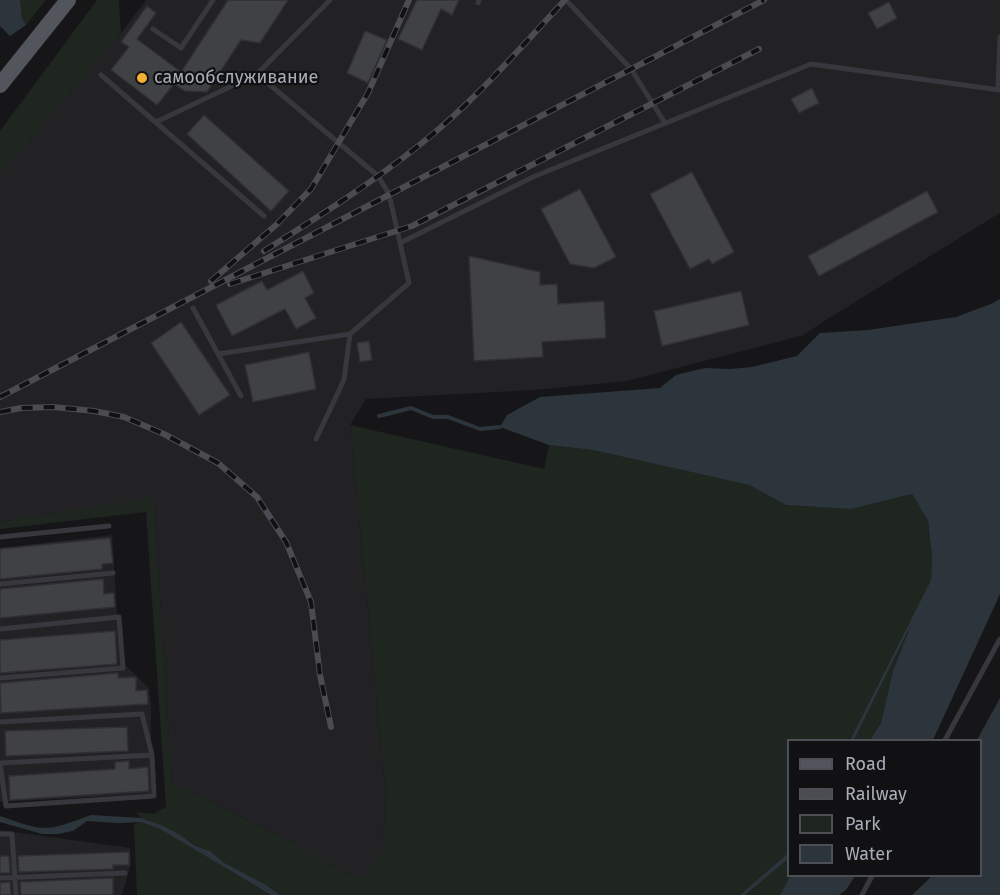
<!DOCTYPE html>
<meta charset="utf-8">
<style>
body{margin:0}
#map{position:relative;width:1000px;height:895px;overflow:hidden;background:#161618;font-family:"Fira Sans",sans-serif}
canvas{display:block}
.legend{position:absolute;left:787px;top:739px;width:195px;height:138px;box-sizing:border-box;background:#111113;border:2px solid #4d4f55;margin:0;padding:8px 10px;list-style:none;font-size:18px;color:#a8adb8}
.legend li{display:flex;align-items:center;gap:12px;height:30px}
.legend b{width:30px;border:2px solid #4d4f55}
</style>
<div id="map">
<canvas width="1000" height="895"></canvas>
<ul class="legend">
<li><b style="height:8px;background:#53555c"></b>Road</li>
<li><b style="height:8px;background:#4a4c52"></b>Railway</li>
<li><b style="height:16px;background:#1e261f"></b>Park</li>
<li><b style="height:16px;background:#2c353c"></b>Water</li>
</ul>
</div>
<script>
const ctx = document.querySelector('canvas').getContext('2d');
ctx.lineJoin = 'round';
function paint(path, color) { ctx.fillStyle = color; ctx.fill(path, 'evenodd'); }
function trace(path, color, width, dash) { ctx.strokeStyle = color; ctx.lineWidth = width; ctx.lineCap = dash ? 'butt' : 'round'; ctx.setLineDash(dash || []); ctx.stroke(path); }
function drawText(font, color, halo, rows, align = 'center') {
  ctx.font = font + ' "Fira Sans",sans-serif'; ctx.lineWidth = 4.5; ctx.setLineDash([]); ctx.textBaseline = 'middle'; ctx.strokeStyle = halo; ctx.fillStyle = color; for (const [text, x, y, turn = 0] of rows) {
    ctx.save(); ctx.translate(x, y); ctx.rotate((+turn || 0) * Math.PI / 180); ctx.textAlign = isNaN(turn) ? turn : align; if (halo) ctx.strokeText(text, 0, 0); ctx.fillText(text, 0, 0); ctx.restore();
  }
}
paint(new Path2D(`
 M146 0H1000V213L821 323 804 335 627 381 534 390 366 399 350 425 386 795 382 855 360 879 205 798 172 785 154 498 0 522V174L121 33Z
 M112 535 120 660 149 688 151 703V794L0 802V548Z
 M0 830 130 848 131 864 122 895H0Z`), '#222225');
paint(new Path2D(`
 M20 0H46L26 25 22 18Z
 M97 0H119L121 33 0 174V131Z
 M350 425 544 469 549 445 593 450 749 485 786 505 851 509 912 494 928 521 932 557 931 580 850 740H788V853L740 895H280L266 885 223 862 210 851 195 846 179 834 141 818 136 812 153 814 166 807 146 512 0 529V522L154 497 172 784 205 798 360 879 382 855 386 795Z
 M917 613 893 671 881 723 870 740H854Z
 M141 822 160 829 271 895H137L134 824Z
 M788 859 790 876 780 895H745Z`), '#1e261f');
paint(new Path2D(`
 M0 0H20L22 18 26 25 10 36 0 26Z
 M1000 299V594L933 740H870L881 723 893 671 911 625 854 740H850L931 580 932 557 928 521 912 494 851 509 786 505 749 485 593 450 549 445 500 427 507 415 540 397 660 388 676 375 705 368 730 369 752 367 797 356 820 333 868 330 956 317 991 304Z
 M1000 698V895H912L932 876H980V740H977Z
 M91 815 141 818 161 825 179 834 195 846 210 851 223 862 266 885 280 895H271L160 829 141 822 118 823 87 821 73 831 58 834H42L0 822V816C46 832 45 832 91 815Z
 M788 853V859L745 895H740Z
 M790 876H855L846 890 839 895H780Z`), '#2c353c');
trace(new Path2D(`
 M379 416 411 408 433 417H448L480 429 500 427`), '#2c353c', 4);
const building = new Path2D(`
 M228 0H288L260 43 241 40 207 92 185 91 174 84 157 105 111 70 129 47 121 42 147 6 156 13 137 39 181 72Z
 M417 0H459L452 15 441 9 422 50 398 39Z
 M889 2 897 18 877 29 868 13Z
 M365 31 387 40 368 83 347 73Z
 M812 88 819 103 799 113 791 99Z
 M204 115 289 191 271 211 187 134Z
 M692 172 734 252 712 264 709 259 690 269 650 194Z
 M580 189 616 257 594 268 570 264 541 209Z
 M927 191 938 212 819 276 808 256Z
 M469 256 540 272V285L557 284 558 304 604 301 606 338 542 342 543 357 474 361Z
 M303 271 314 293 305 298 316 318 296 329 285 309 232 336 216 305 262 281 267 290Z
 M741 291 749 325 662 346 654 311Z
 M181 322 230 395 199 415 151 343Z
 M369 341 372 360 360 362 357 343Z
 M309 352 316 389 253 402 245 365Z
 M110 538 113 563 102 564V569L0 579V549Z
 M103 579 104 594 114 593 115 607 0 618V589Z
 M115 631 117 664 0 673V640Z
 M118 673V678L136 677V691L147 690 148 704 1 713 0 683Z
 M127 727 128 751 6 756 5 731Z
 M129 761V769L148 767 149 791 10 800 9 776 115 769V762Z
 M129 852V865H113V869L19 872 18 856Z
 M0 856H9L10 873H0Z
 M113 878V895H21L20 882Z
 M10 882 11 895H0V883Z`);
paint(building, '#404145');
trace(building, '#303034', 1.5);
trace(new Path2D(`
 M566 0 631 69 665 123
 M478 3 479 0
 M153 29 181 48 213 0
 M101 75 264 216
 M998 89 1000 37
 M156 122 257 74
 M400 243 533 177 811 64 1000 90
 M193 308 241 396
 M218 354 350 334 409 283 389 194 378 176 257 74 330 0
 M316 439 344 380 350 334
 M0 537 109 526
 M0 584 113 573
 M0 629 119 617 123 668 0 678
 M0 722 142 714 152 755 154 796 6 806 0 763
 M945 740 1000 639
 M0 763 152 755
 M0 834H12L16 895
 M0 878 125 873
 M862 895 872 876`), '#37383d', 5);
trace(new Path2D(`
 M0 85 68 0`), '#53555c', 16);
const rail = new Path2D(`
 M264 251C318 217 372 183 422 143 475 101 519 49 565 0
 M211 281 276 225 311 189 368 93 409 0
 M230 284 412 226 759 49
 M0 397 764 0
 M0 412 21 408 53 407 94 411 124 417 164 434 218 463 257 497 286 542 311 602 320 675 331 727`);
trace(rail, '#4a4c52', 6);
trace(rail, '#111113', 4, [11]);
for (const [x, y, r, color] of [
 [142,78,6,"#f2b134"]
]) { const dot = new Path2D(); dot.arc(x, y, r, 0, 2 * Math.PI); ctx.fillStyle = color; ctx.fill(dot); trace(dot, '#111113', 2); }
drawText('18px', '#a8adb8', '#111113', [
 ["самообслуживание",154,78]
], 'left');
</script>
